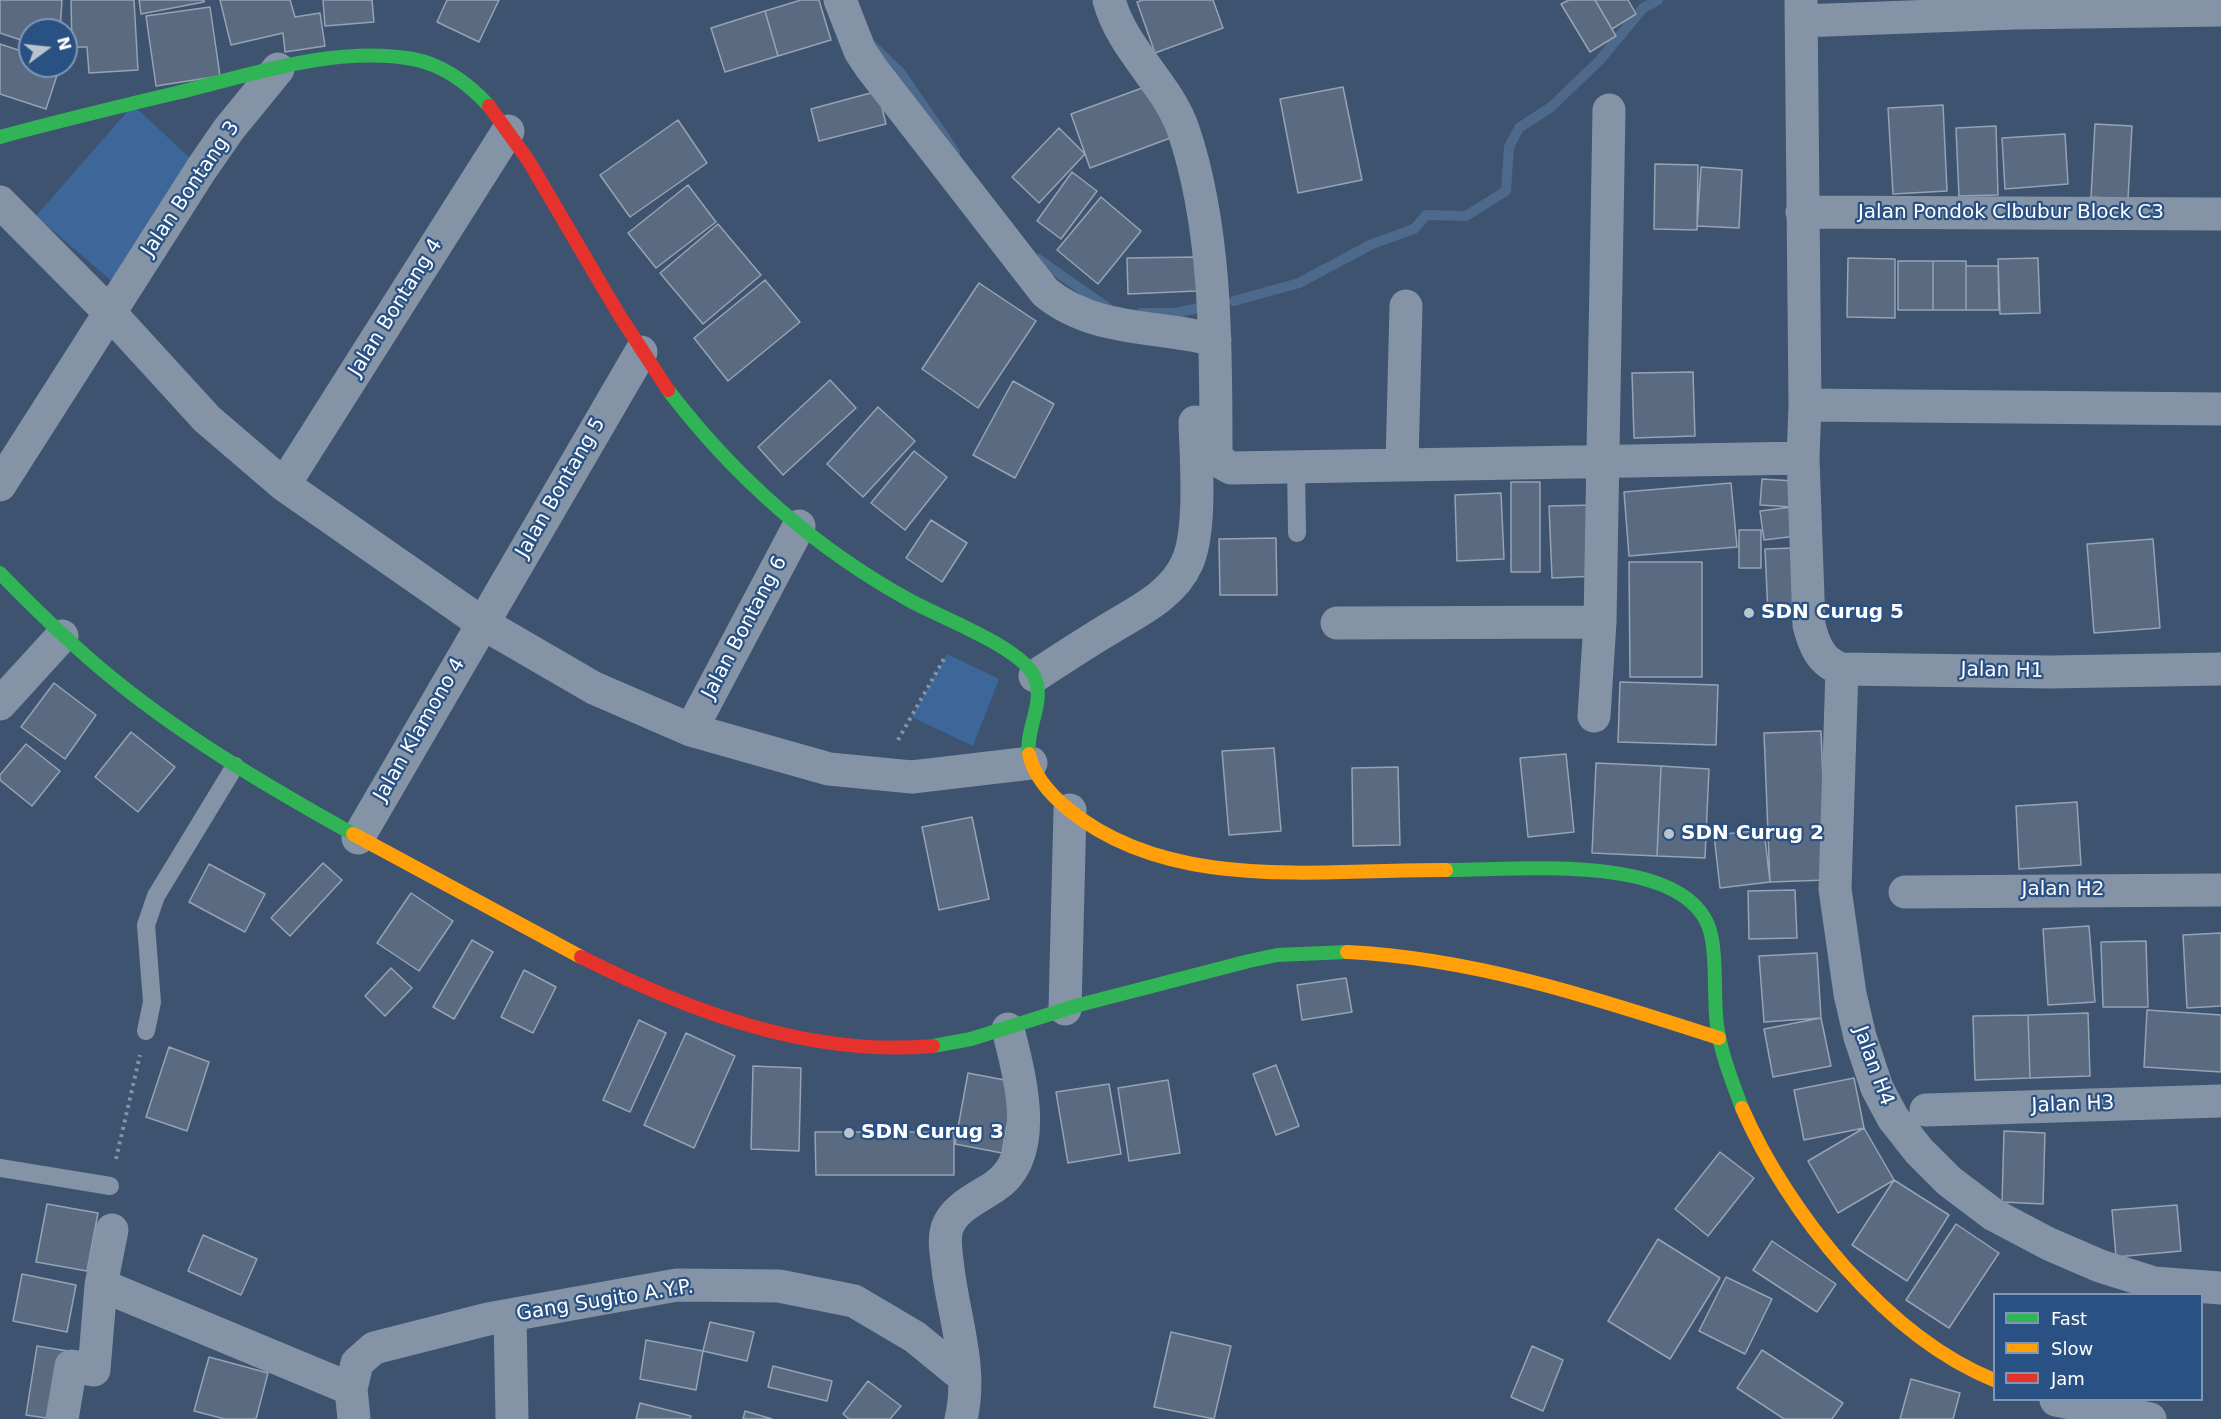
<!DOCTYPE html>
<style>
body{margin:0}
#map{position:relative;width:2221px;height:1419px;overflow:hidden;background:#3d536f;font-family:"DejaVu Sans",sans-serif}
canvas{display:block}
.legend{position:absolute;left:1993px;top:1293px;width:210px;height:108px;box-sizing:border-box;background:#295183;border:2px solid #7f97b5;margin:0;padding:8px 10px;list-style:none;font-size:18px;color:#fff}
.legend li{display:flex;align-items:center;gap:12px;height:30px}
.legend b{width:30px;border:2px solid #7f97b5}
.north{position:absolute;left:18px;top:18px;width:60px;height:60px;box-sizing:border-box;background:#295183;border:2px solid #7f97b5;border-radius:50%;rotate:75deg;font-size:16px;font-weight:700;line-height:24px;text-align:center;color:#fff}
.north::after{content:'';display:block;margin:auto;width:21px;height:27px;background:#bbc3cd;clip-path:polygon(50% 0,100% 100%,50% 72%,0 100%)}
</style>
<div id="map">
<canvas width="2221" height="1419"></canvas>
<ul class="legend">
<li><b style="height:8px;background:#30b455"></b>Fast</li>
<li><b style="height:8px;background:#ff9f0a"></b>Slow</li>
<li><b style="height:8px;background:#e5322d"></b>Jam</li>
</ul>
<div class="north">N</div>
</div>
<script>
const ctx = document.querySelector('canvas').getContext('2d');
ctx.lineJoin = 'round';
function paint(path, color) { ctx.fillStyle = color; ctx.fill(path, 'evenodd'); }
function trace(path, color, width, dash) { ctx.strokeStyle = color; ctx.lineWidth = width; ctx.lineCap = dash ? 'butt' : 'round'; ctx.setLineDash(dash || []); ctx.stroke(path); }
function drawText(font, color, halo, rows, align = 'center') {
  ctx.font = font + ' "DejaVu Sans",sans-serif'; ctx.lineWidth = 4.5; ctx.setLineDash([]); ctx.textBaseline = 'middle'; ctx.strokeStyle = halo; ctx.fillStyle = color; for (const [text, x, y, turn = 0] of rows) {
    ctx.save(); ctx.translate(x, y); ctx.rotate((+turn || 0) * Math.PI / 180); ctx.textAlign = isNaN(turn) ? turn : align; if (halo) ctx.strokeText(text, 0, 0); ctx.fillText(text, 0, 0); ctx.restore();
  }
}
paint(new Path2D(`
 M133 105 206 173 121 289 36 216Z
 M947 654 999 679 973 746 912 717Z`), '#3e6799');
trace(new Path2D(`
 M873 46 900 72 955 152
 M1038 259 1108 308
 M1234 301 1299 283 1372 244 1414 229 1426 215 1466 216 1506 191 1509 147 1519 128 1551 107 1599 61 1643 8 1658 0
 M1141 313H1175L1208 306`), '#4d6a8c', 10);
const building = new Path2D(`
 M0 0H62L60 30H30V43L0 33Z
 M71 0H134L138 70 89 73 87 47H72Z
 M139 0H204V2L141 14Z
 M220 0H290L295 17 320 13 325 46 285 52 283 33 231 45Z
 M323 0H372L374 22 325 26Z
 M447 0H499L479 42 437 22Z
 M801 0H819L831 40 778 56 765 11Z
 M1143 0H1213L1223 28 1155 53 1137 2Z
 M1569 0H1595L1616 36 1590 52 1561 4Z
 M1595 0H1628L1636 14 1612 29Z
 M210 7 220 76 156 86 146 16Z
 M765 11 778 56 725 72 711 28Z
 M0 44 30 54V66H60L46 109 0 94Z
 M1153 84 1173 137 1090 168 1071 114Z
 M1343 87 1362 180 1298 193 1280 99Z
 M878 91 886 124 819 141 811 109Z
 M1943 105 1947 191 1893 194 1888 108Z
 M678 120 707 163 630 217 600 175Z
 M2095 124 2132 126 2128 199 2091 197Z
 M1996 126 1998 195 1959 196 1956 128Z
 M1059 128 1085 154 1039 203 1012 177Z
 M2065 134 2068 184 2005 189 2002 138Z
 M1655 164 1698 165 1697 230 1654 229Z
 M1701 167 1742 170 1739 228 1697 226Z
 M1072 172 1097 191 1061 239 1037 221Z
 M688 185 716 222 656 268 628 233Z
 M1101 197 1141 231 1098 284 1057 250Z
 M718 224 761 275 703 324 660 273Z
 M1196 257 1197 291 1128 294 1127 258Z
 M1848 258 1895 259V318L1847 317Z
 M2038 258 2040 313 2000 314 1998 259Z
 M1898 261H1933V310H1898Z
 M1933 261H1966V310H1933Z
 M1966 266H1998L1999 310H1966Z
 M765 280 800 322 728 381 694 338Z
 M979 283 1036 321 978 408 922 369Z
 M1693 372 1695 436 1634 438 1632 373Z
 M830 380 856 408 783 475 758 447Z
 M1013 381 1054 404 1015 478 973 455Z
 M878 407 915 441 863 497 827 464Z
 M914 451 947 477 905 530 871 503Z
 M1762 479 1794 481 1792 507 1760 505Z
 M1511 482H1540V572H1511Z
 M1731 483 1737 547 1629 556 1624 492Z
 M1501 493 1504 559 1457 561 1455 495Z
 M1596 505 1598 576 1552 578 1549 506Z
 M1792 507 1796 536 1764 540 1760 511Z
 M931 520 967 543 942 582 906 558Z
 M1739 530H1761V568H1739Z
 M1276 538 1277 595H1220L1219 539Z
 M2153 539 2160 628 2094 633 2087 544Z
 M1794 548 1798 612 1768 614 1765 549Z
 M1629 562H1702V677H1630Z
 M1620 682 1718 685 1716 745 1618 742Z
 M54 683 96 715 65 759 21 727Z
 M1821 731 1827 880 1770 882 1764 733Z
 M131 732 175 767 138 812 95 777Z
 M26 744 60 771 32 806 0 780V775Z
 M1274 748 1281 831 1229 835 1222 751Z
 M1566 754 1574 832 1528 837 1520 758Z
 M1596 763 1661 766 1657 856 1592 853Z
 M1661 766 1709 769 1705 858 1657 856Z
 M1398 767 1400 845 1353 846 1352 768Z
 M2077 802 2081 865 2019 869 2016 806Z
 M972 817 989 899 939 910 922 827Z
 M1764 830 1770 882 1720 888 1714 835Z
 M323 863 342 880 290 936 271 918Z
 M209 864 265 894 245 932 189 902Z
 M1795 890 1797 938 1749 939 1748 891Z
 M411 893 453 921 419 971 377 943Z
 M2089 926 2095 1002 2048 1005 2043 929Z
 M2221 933V1006L2187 1008 2183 935Z
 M472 940 493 952 454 1019 433 1007Z
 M2146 941 2148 1007H2103L2101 942Z
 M1817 953 1821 1018 1764 1022 1759 956Z
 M391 968 412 988 385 1016 365 996Z
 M524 970 556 987 533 1033 501 1017Z
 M1346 978 1352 1012 1302 1020 1297 985Z
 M2147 1010 2221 1015V1072L2144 1067Z
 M2088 1013 2090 1076 2030 1078 2028 1015Z
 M2028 1015 2030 1078 1975 1080 1973 1016Z
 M1821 1018 1831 1066 1773 1077 1764 1029Z
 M639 1020 666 1033 630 1112 603 1100Z
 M686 1033 735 1056 694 1148 644 1125Z
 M169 1047 209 1062 187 1131 146 1117Z
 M1276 1065 1299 1126 1276 1135 1253 1074Z
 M753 1066 801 1068 799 1151 751 1149Z
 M968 1073 1015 1082 1002 1153 955 1144Z
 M1854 1078 1864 1128 1804 1140 1794 1090Z
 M1168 1080 1180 1153 1129 1161 1118 1088Z
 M1109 1084 1121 1154 1068 1163 1056 1092Z
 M1864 1128 1894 1180 1838 1213 1808 1161Z
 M2004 1131 2045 1133 2043 1204 2002 1202Z
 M815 1132H954V1175H816Z
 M1720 1152 1754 1178 1708 1236 1675 1209Z
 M1894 1180 1949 1215 1907 1281 1852 1245Z
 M47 1204 98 1213 87 1271 36 1262Z
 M2177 1205 2181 1251 2116 1257 2112 1210Z
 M1956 1224 1999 1253 1949 1328 1906 1300Z
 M203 1235 257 1259 241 1295 188 1271Z
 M1658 1239 1720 1278 1670 1359 1608 1321Z
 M1772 1241 1836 1284 1817 1312 1753 1270Z
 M22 1274 76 1285 67 1332 13 1321Z
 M1726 1277 1772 1299 1745 1354 1699 1331Z
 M710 1322 754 1332 747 1361 703 1351Z
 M1171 1332 1231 1346 1214 1419 1154 1407Z
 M646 1340 703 1351 696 1390 640 1379Z
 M37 1346 68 1351 53 1419 26 1415Z
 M1532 1346 1563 1360 1543 1411 1511 1397Z
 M1762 1350 1843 1403 1832 1419H1784L1737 1388Z
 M209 1357 268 1373 256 1419H225L194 1411Z
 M773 1366 832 1381 827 1401 768 1387Z
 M1911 1379 1960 1393 1953 1419H1900Z
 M868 1381 901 1406 890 1419H849L843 1414Z
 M640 1403 691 1416 690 1419H636Z
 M745 1411 772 1419H743Z`);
paint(building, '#5a6b81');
trace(building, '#97a3b3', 1.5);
trace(new Path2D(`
 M898 740 945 657
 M116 1159 140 1055`), '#8493a5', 4, [3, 4.5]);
trace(new Path2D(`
 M1296 467 1297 533
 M146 1031 152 1002 146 925 156 896 235 766
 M0 1168 110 1186`), '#8493a5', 18);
trace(new Path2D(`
 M840 0 860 51 872 69 1045 292C1093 332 1157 325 1215 340
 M1109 0C1122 49 1166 82 1183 129 1217 228 1216 350 1216 454L1222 463 1231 468 1803 458
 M1801 0 1805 405 1803 458 1809 625C1814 645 1821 663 1842 669L2051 672 2221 669
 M1801 21 2015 13 2221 10
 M0 202 110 313 207 419 284 485 482 623 594 688 691 730 829 769 912 777 1031 763
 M1802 212 2221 214
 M1805 405 2221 409
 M1402 463 1406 306
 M0 485 202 168 229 129 278 69
 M284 485 508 131
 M1337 623 1600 622
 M1842 669 1835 889 1850 994 1860 1037 1877 1088 1893 1118 1919 1151 1949 1181 1994 1215 2049 1244 2100 1266 2154 1283 2221 1288
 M1035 676C1058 661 1081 646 1104 632 1134 613 1172 597 1187 563 1202 530 1196 459 1195 422
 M0 704 62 636
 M1594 716 1600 622 1609 110
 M691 730 799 526
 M358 838 641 352
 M1905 892 2221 890
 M1065 1009 1070 810
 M1926 1110 2221 1101
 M101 1285 351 1389
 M510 1316 512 1419
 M2056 1400 2150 1419
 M62 1419 71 1366 94 1370 101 1285 112 1230
 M354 1419 351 1389 357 1363 374 1348 488 1319 677 1285 779 1286 854 1301 915 1337 965 1378
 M961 1419C973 1369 954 1318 948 1269 947 1257 943 1241 947 1228 954 1208 977 1198 994 1187 1043 1155 1019 1074 1008 1029`), '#8493a5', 33);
trace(new Path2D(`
 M0 137C58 121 117 107 176 93 251 75 335 45 413 59 444 65 468 83 489 106
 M668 390C733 475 815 548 909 600 939 617 1022 647 1035 678 1045 703 1025 730 1029 754
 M0 573C32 606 65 638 100 668 177 733 265 785 353 834
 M1446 870C1511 871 1677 851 1708 925 1718 949 1713 997 1717 1025 1721 1054 1732 1081 1742 1108
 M933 1046 971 1039 1079 1005 1249 961 1277 955 1347 952`), '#30b455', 14);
trace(new Path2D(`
 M1029 754C1034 777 1051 795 1068 809 1171 894 1323 869 1446 870
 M353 834 581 957
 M1347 952C1475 958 1598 999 1719 1038
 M1742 1108C1788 1213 1886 1336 1994 1380`), '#ff9f0a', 14);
trace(new Path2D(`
 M489 106 528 160 618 313 668 390
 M581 957C689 1011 809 1057 933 1046`), '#e5322d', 14);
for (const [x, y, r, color] of [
 [1749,613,6,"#bbc3cd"],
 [1669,834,6,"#bbc3cd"],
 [849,1133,6,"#bbc3cd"]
]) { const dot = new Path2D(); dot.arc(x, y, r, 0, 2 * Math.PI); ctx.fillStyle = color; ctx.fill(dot); trace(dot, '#295183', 2); }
drawText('20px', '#fff', '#295183', [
 ["Jalan Bontang 3",191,189,-56],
 ["Jalan Pondok Clbubur Block C3",2011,213],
 ["Jalan Bontang 4",396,308,-58],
 ["Jalan Bontang 5",561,488,-60],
 ["Jalan Bontang 6",745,628,-62],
 ["Jalan H1",2002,671,1],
 ["Jalan Klamono 4",420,730,-60],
 ["Jalan H2",2063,890],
 ["Jalan H4",1873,1066,70],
 ["Jalan H3",2073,1105,-2],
 ["Gang Sugito A.Y.P.",605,1301,-9]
]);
drawText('bold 20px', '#fff', '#295183', [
 ["SDN Curug 5",1761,613],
 ["SDN Curug 2",1681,834],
 ["SDN Curug 3",861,1133]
], 'left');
</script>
